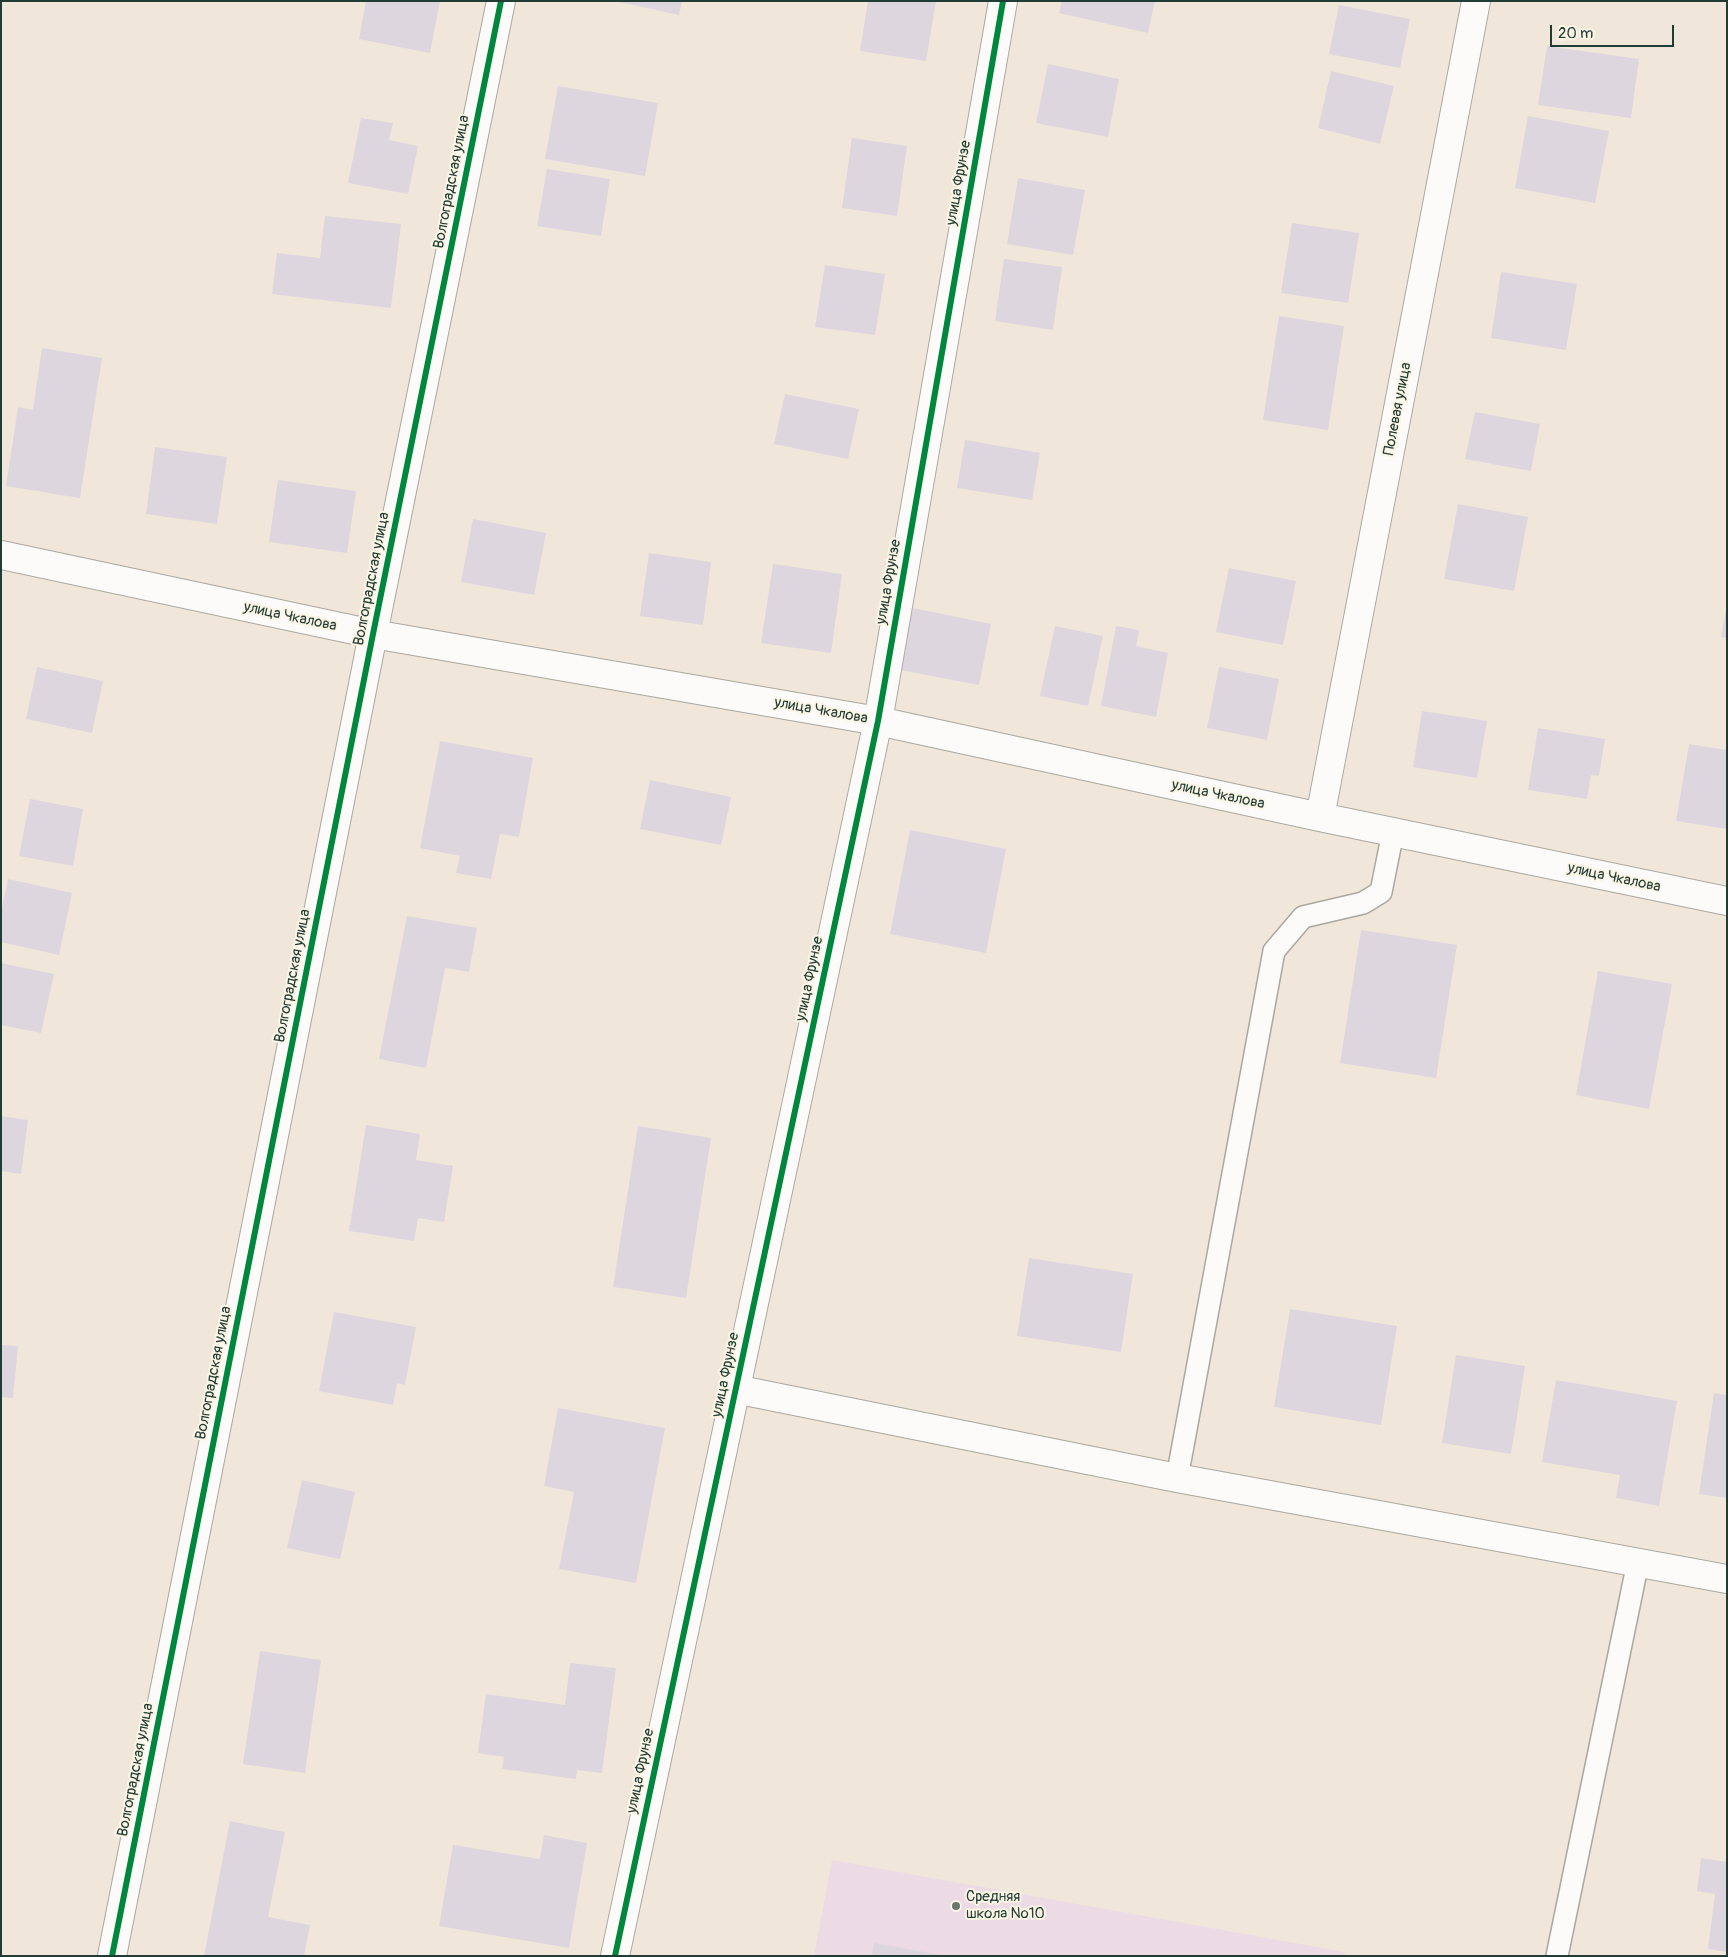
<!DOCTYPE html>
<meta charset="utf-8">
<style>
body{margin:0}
#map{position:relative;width:1728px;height:1957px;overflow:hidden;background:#f0e7da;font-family:Pangolin,sans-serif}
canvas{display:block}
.frame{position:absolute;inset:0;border:2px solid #1f3d34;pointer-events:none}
.scale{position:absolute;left:1550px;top:25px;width:124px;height:22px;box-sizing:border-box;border:2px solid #1f3d34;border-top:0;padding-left:6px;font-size:15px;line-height:18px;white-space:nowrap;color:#1f3d34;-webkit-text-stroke:4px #fcf5e5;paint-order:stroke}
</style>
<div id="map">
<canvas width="1728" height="1957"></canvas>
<div class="frame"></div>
<div class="scale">20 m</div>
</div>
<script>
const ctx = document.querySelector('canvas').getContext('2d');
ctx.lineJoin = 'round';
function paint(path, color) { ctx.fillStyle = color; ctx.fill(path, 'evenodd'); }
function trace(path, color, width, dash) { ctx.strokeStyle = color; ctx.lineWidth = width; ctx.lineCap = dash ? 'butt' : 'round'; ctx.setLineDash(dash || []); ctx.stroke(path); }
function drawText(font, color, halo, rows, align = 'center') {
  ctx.font = font + ' Pangolin,sans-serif'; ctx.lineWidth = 4; ctx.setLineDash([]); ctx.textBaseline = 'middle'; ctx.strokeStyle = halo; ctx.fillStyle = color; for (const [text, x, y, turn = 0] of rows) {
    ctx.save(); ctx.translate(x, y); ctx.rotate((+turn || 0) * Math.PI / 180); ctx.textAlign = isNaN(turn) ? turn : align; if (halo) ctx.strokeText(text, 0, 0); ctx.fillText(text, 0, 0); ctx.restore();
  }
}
paint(new Path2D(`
 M832 1860 1345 1952 1344 1956H814Z`), '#ecdbe4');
paint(new Path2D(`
 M366 1H440L430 53 359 39Z
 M615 1H682L679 15Z
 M868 1H936L926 61 860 51Z
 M1062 1H1155L1148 33 1059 13Z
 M1339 5 1410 19 1400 68 1329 54Z
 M1547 46 1639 59 1631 118 1538 105Z
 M1048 64 1119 79 1108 137 1036 123Z
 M1331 71 1394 86 1380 144 1318 128Z
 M558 86 658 103 645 176 545 159Z
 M1528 116 1609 131 1595 203 1515 188Z
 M361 118 393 123 389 140 418 146 408 194 348 183Z
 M852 138 907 146 897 216 842 208Z
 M547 169 610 179 601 236 537 226Z
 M1018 178 1085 190 1073 255 1007 244Z
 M325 216 401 224 391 308 272 294 277 253 320 258Z
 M1292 223 1359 233 1348 303 1281 293Z
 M1004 259 1062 267 1053 330 995 321Z
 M825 265 885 274 875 335 815 327Z
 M1501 272 1577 284 1566 350 1491 338Z
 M1279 316 1344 326 1328 430 1263 420Z
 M42 348 102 358 80 498 6 486 18 407 33 410Z
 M785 394 859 409 848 459 774 444Z
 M1475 412 1540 424 1531 471 1465 459Z
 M965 440 1040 453 1032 500 957 488Z
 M155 447 227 457 217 524 146 514Z
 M278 480 356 491 347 553 269 542Z
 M1458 504 1528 517 1514 591 1444 579Z
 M473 519 546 533 534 595 461 582Z
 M649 553 711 562 703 625 640 616Z
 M773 564 842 574 831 653 761 643Z
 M1229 568 1296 581 1283 645 1216 632Z
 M913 608 991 624 979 685 900 670Z
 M1726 611H1727V638L1721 637Z
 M1055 626 1103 636 1088 706 1040 696Z
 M1116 626 1139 630 1136 646 1168 653 1156 717 1101 706Z
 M37 667 103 681 92 733 26 719Z
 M1219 667 1279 679 1267 740 1207 728Z
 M1422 711 1487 721 1477 778 1413 767Z
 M1538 728 1605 739 1599 776 1591 775 1587 799 1528 790Z
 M440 741 533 758 519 837 500 834 491 879 456 873 460 856 420 848Z
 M1689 744 1727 750V829L1676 821Z
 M650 780 731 797 721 845 640 829Z
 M30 799 83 809 73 866 19 856Z
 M910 830 1006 849 986 953 890 934Z
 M8 879 72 893 59 955 1 942V913Z
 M407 916 477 928 469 972 445 968 426 1068 379 1059Z
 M1361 930 1457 945 1436 1078 1340 1063Z
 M1 963 54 974 41 1033 1 1025Z
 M1598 971 1672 984 1649 1109 1576 1095Z
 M1 1116 28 1120 21 1174 1 1171Z
 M366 1125 420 1134 416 1160 453 1166 444 1222 418 1218 414 1241 349 1231Z
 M638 1126 711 1138 686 1298 613 1287Z
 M1029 1258 1133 1274 1121 1352 1017 1336Z
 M1290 1309 1397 1326 1381 1425 1274 1407Z
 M334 1312 416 1327 405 1385 397 1383 393 1405 319 1391Z
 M1 1345 18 1346 13 1398 1 1397Z
 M1456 1355 1525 1366 1511 1454 1442 1443Z
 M1556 1380 1677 1401 1659 1506 1616 1498 1620 1475 1542 1462Z
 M1714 1393 1727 1395V1498L1699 1494Z
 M558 1408 665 1428 636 1583 559 1569 574 1492 544 1486Z
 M302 1480 355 1492 340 1559 287 1548Z
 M260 1651 321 1660 305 1773 243 1764Z
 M570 1663 616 1668 602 1773 577 1770 576 1779 502 1769 504 1757 478 1753 486 1694 565 1705Z
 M230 1821 285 1832 268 1917 310 1925 304 1956H204Z
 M544 1835 587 1843 569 1948 439 1926 453 1845 540 1859Z
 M1701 1858 1727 1862V1952L1708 1949 1715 1894 1697 1891Z
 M874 1943 941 1955 940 1956H872Z`), '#ded6de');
const service = new Path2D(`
 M1177 1478 1274 951 1303 917 1363 903 1381 892 1393 832
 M1557 1956 1638 1562`);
const minor = new Path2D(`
 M1 555 373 634 878 721 1320 817 1727 901
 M1320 817 1476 1
 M735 1389 1177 1478 1727 1579
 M112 1956 373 634 501 1
 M615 1956 878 721 1003 1`);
trace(service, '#aaa8a0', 24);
trace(minor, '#aaa8a0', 30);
trace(service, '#fdfbf9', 21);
trace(minor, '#fdfbf9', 28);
trace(new Path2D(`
 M112 1956 373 634 501 1
 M615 1956 878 721 1003 1`), '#00873e', 6);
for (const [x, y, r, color] of [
 [956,1906,5,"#68786e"]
]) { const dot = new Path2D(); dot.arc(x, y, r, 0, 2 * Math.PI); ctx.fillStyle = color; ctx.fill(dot); trace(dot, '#fcf5e5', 2); }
drawText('15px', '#1f3d34', '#fcf5e5', [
 ["Волгоградская улица",452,182,-79],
 ["улица Фрунзе",959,183,-80],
 ["Полевая улица",1398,409,-79],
 ["Волгоградская улица",372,579,-79],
 ["улица Фрунзе",889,582,-80],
 ["улица Чкалова",290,617,12],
 ["улица Чкалова",821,711,10],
 ["улица Чкалова",1218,795,12],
 ["улица Чкалова",1614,878,12],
 ["Волгоградская улица",293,976,-79],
 ["улица Фрунзе",810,979,-78],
 ["Волгоградская улица",214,1373,-79],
 ["улица Фрунзе",726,1375,-78],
 ["Волгоградская улица",136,1770,-79],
 ["улица Фрунзе",641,1771,-78]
]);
drawText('15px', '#1f3d34', '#fcf5e5', [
 ["Средняя",966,1897],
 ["школа №10",966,1914]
], 'left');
</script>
